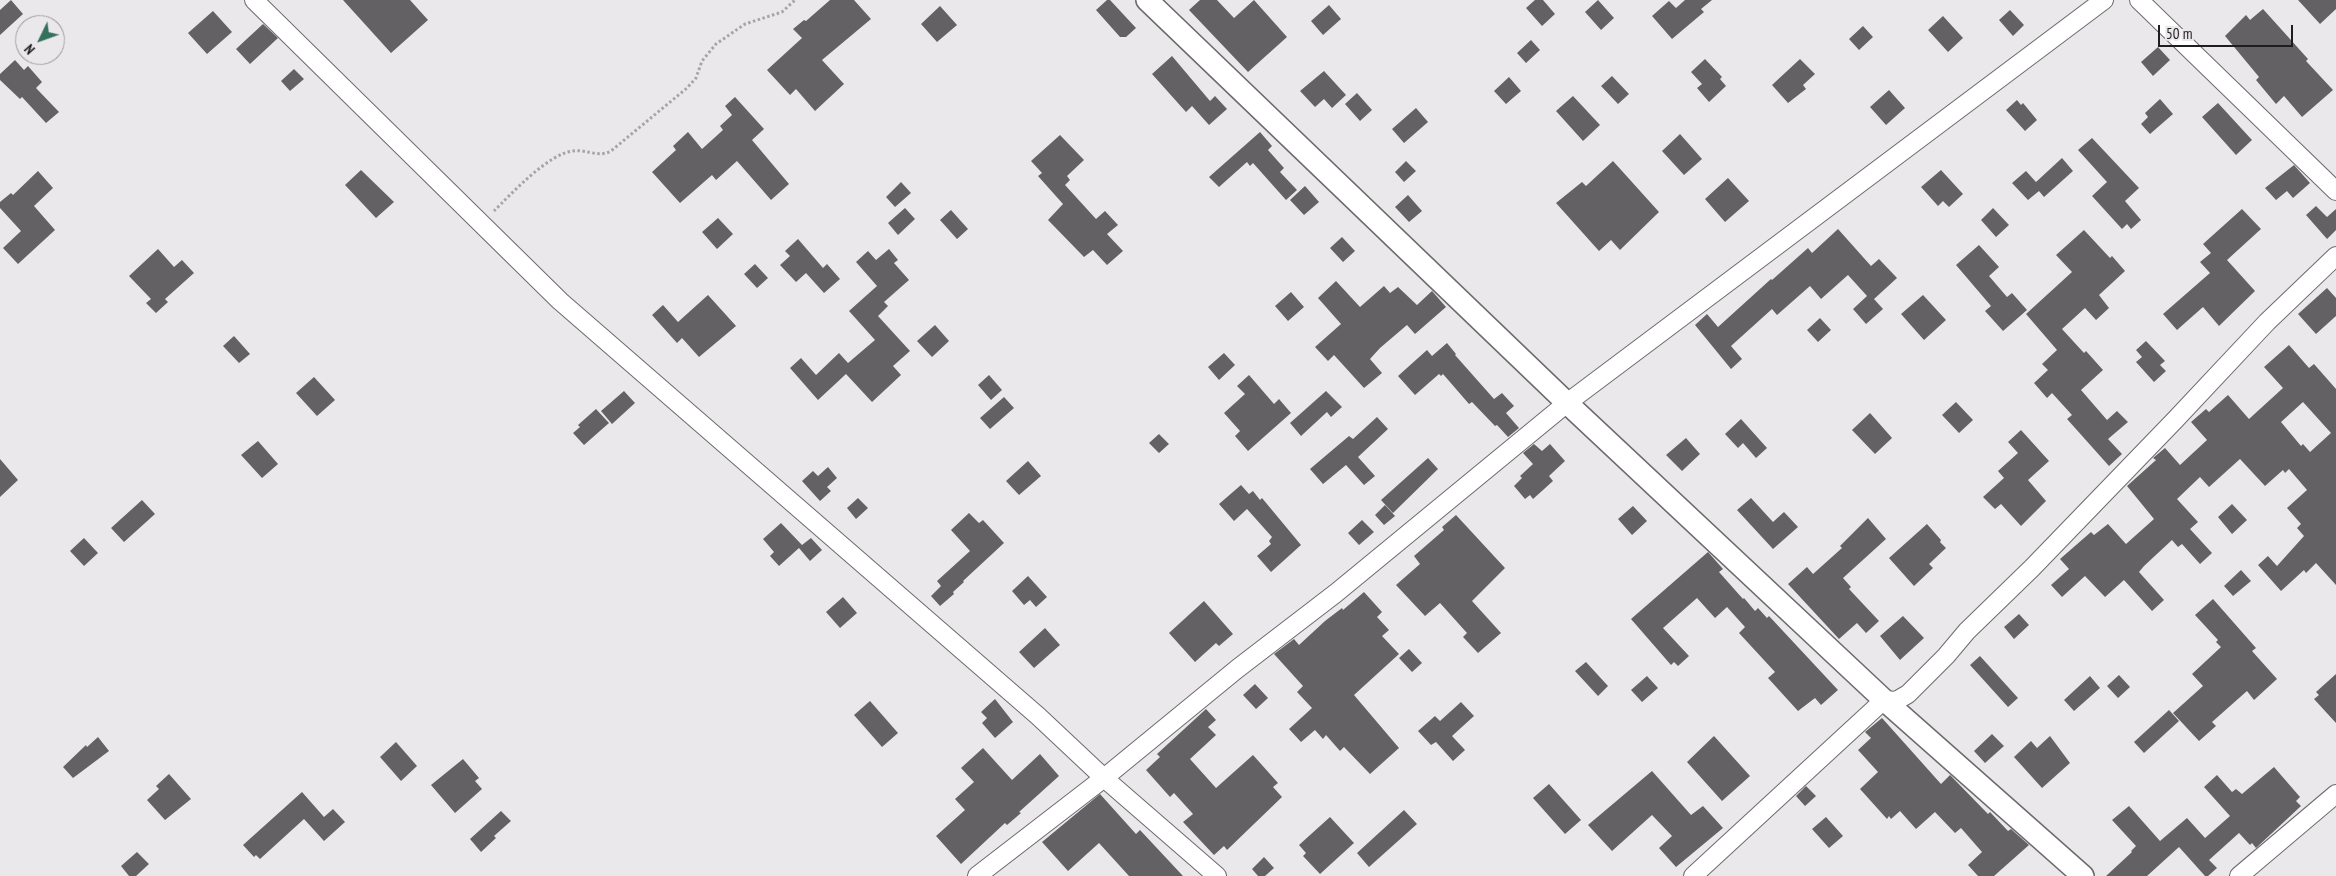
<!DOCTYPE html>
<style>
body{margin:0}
#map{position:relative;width:2336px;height:876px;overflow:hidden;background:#ebe8ec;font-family:"PT Sans Narrow",sans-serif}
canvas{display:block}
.north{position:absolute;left:15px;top:15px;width:50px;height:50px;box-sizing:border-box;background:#ebe8ec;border:1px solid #99979a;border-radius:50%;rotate:228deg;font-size:14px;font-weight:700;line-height:20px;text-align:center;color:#1e1d1f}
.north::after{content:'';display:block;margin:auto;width:18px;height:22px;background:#35705a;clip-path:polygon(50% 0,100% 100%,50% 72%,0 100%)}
.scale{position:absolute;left:2158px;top:25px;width:135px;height:22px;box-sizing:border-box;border:2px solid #1e1d1f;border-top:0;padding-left:6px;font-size:15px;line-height:18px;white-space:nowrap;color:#1e1d1f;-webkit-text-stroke:4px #ebe8ec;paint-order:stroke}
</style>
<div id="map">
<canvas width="2336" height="876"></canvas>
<div class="north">N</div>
<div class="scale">50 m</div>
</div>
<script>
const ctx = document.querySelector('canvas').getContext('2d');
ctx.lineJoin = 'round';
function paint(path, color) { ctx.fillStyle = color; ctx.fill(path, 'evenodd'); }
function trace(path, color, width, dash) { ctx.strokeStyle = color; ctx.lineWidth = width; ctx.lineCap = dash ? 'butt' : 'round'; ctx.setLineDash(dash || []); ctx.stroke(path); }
paint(new Path2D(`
 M11 0 23 14 0 35V10Z
 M343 0H410L428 20 391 53Z
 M830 0H854L871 19 822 60 844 84 815 111 796 89 790 95 767 70 802 38 793 29 804 20 806 21Z
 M1107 0H1110L1136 28 1126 37H1120L1096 10Z
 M1200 0H1217L1234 18 1254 0 1287 37 1248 72 1189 10Z
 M1535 0H1543L1555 14 1542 26 1526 8Z
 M1598 0 1614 18 1601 30 1585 12Z
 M1685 0H1712L1701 9 1704 12 1672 39 1652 16 1669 1 1676 8Z
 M2298 0H2336V9L2320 24Z
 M1329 5 1341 19 1323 35 1311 21Z
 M940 6 957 25 937 42 921 24Z
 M2263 9 2308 59 2306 61 2333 90 2302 117 2284 96 2276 104 2256 80 2259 77 2225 36 2246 15 2250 20Z
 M2010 10 2024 25 2013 36 1999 20Z
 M213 11 232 32 207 54 188 33Z
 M1943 16 1963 38 1948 52 1928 30Z
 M263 24 278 38 250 64 236 49Z
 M1863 26 1873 37 1859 50 1849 39Z
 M1531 40 1540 50 1526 63 1517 53Z
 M2158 47 2170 60 2153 76 2141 62Z
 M1172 56 1210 101 1215 96 1227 109 1209 125 1192 106 1186 112 1152 74Z
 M1705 59 1722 77 1720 79 1726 86 1709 102 1697 88 1702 84 1691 72Z
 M1800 59 1815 74 1803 85 1806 89 1788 103 1772 85Z
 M15 60 24 70 28 66 42 82 36 88 59 112 46 123 22 97 20 99 0 80V74Z
 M294 69 304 79 290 91 281 81Z
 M1324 71 1346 95 1332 108 1324 99 1315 107 1300 91Z
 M1612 76 1629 94 1618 104 1601 86Z
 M1509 77 1521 91 1506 104 1494 91Z
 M1889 90 1905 108 1886 125 1870 107Z
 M1357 93 1372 110 1360 121 1345 104Z
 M1573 96 1600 125 1583 141 1556 111Z
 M735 97 764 129 752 140 789 184 771 200 737 161 716 180 712 175 680 203 652 172 676 150 673 146 688 132 702 149 723 130 720 126 732 115 725 106Z
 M2160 99 2173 114 2150 134 2141 124 2148 117 2145 113Z
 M2017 100 2021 105 2023 103 2037 120 2025 131 2006 110Z
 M2218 103 2252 140 2236 155 2202 117Z
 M1416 108 1428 122 1404 143 1392 129Z
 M1260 132 1272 146 1268 150 1284 168 1280 172 1297 190 1286 200 1253 163 1250 166 1247 162 1219 187 1209 177Z
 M1680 134 1702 159 1684 175 1662 151Z
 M1060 135 1084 160 1067 176 1070 180 1065 185 1096 219 1105 211 1118 225 1107 234 1123 251 1107 265 1093 250 1084 257 1048 220 1063 204 1038 176 1042 173 1031 161Z
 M2092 138 2139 188 2125 201 2141 220 2131 229 2127 224 2122 229 2092 196 2107 182 2078 150Z
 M2062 158 2073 171 2044 197 2039 191 2028 200 2012 183 2026 171 2036 182Z
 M1406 161 1416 171 1404 182 1395 172Z
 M1613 161 1659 212 1620 250 1611 240 1599 251 1556 203 1582 182 1586 186Z
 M2294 165 2310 183 2293 198 2287 191 2276 200 2265 188Z
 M361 170 394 202 376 218 345 185Z
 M1941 170 1963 194 1949 207 1943 201 1938 206 1921 187Z
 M38 171 53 188 34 206 55 230 18 264 3 248 21 231 0 208V202L11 193 13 195Z
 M1728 178 1749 201 1725 222 1705 199Z
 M901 182 911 193 895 207 886 197Z
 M1305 186 1319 202 1304 215 1290 200Z
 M1408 195 1422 211 1409 222 1395 207Z
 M2316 206 2327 217 2336 209V230L2327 239 2306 215Z
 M905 208 915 219 898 235 888 223Z
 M1993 208 2009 225 1996 237 1981 220Z
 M2242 209 2261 229 2227 260 2255 291 2219 326 2203 307 2177 330 2163 314 2210 273 2200 262 2211 253 2203 244Z
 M951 210 968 229 957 239 940 220Z
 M718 218 733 234 717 249 702 232Z
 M1838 229 1871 266 1879 259 1897 278 1874 299 1883 309 1866 324 1853 309 1867 296 1848 275 1821 299 1810 286 1777 315 1772 309 1731 346 1742 359 1731 369 1695 325 1707 314 1718 327 1771 279 1772 280 1808 248 1812 253Z
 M2084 230 2110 258 2112 256 2125 271 2099 295 2109 308 2096 320 2085 308 2062 329 2084 353 2086 351 2103 370 2081 390 2107 420 2117 411 2128 422 2108 439 2122 454 2109 466 2067 419 2072 415 2052 393 2047 398 2034 383 2048 370 2042 364 2057 350 2026 314 2072 272 2056 255Z
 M1342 237 1355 251 1343 262 1330 248Z
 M798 239 823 268 827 264 840 279 824 293 806 273 796 282 780 265 790 256 785 251Z
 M1979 245 1999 267 1989 276 2007 297 2012 293 2027 310 2003 331 1985 311 1991 306 1956 265Z
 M158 249 174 267 182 260 194 273 165 299 168 302 156 313 146 303 151 299 129 276Z
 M889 249 898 260 894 263 909 280 884 302 888 306 878 316 910 351 893 366 901 375 872 402 846 374 818 400 790 368 801 358 816 375 839 353 848 363 875 340 849 311 877 286 856 262 868 251 876 260Z
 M755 264 768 278 757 288 744 274Z
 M1336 281 1360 307 1384 286 1390 293 1398 287 1417 305 1432 291 1446 307 1415 334 1407 325 1380 348 1370 359 1382 373 1364 388 1334 355 1328 361 1315 347 1341 324 1318 298Z
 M2327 288 2336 298V316L2316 334 2298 314Z
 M1291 292 1304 307 1288 321 1275 306Z
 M708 295 736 326 699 357 682 338 677 343 652 315 663 305 678 322Z
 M1923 295 1946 320 1924 340 1901 314Z
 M1820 318 1831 330 1818 342 1807 330Z
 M935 325 949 341 932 357 917 341Z
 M234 336 250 354 239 363 223 346Z
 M2146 341 2165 361 2160 365 2166 371 2154 382 2136 362 2142 357 2136 350Z
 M1447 343 1456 354 1455 355 1494 399 1502 393 1514 406 1506 413 1519 428 1508 437 1497 425 1495 426 1472 402 1469 404 1443 374 1441 376 1439 374 1415 395 1398 376 1427 350 1432 356Z
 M2289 345 2309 368 2314 364 2336 389V585L2316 563 2306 573 2304 570 2281 591 2258 565 2268 556 2277 566 2304 536 2297 528 2301 524 2287 508 2307 490 2289 469 2285 473 2283 470 2265 486 2240 459 2209 487 2200 477 2177 499 2198 522 2190 529 2212 553 2200 564 2182 544 2178 547 2172 540 2144 566 2139 572 2164 600 2152 611 2124 580 2105 597 2085 576 2062 597 2051 585 2069 569 2060 559 2091 532 2094 535 2108 524 2126 544 2154 519 2127 486 2156 460 2153 458 2165 448 2180 465 2207 440 2191 422 2206 409 2209 412 2228 395 2249 419 2283 388 2264 367ZM2303 402 2331 433 2310 452 2303 444 2301 446 2281 422Z
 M1224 353 1235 365 1219 380 1208 367Z
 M989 375 1002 390 991 400 978 385Z
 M1249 375 1274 404 1279 399 1291 413 1248 451 1235 436 1240 431 1224 413 1245 394 1237 386Z
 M314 377 335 400 317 416 296 393Z
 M624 391 635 403 612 424 601 411Z
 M1326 391 1342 407 1331 417 1327 412 1301 436 1290 423Z
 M1004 397 1014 408 990 429 980 418Z
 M1956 402 1973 420 1959 433 1942 415Z
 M596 409 609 423 584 445 573 433 580 427 578 425Z
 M1870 413 1892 438 1875 454 1852 430Z
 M1377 417 1388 429 1358 457 1375 476 1364 485 1346 465 1323 484 1310 469 1349 436 1353 439Z
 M1741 419 1767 448 1756 458 1743 443 1738 448 1725 434Z
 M2021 430 2049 461 2028 480 2046 501 2021 526 2001 504 1995 509 1983 497 2004 478 1998 471 2018 453 2008 442Z
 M1159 434 1169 444 1159 453 1149 443Z
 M1686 438 1700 454 1682 471 1666 455Z
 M258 441 278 464 262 478 241 455Z
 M1534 444 1542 451 1550 444 1565 461 1549 476 1553 481 1533 499 1530 495 1525 499 1514 486 1522 478 1520 476 1533 464 1523 453Z
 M1428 458 1438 469 1393 513 1381 500Z
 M0 459 18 480 0 497Z
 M1028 461 1041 476 1019 495 1006 481Z
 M828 467 837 478 827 487 831 491 820 501 802 481 813 471 818 476Z
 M1241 485 1249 494 1253 491 1260 500 1262 498 1301 545 1271 572 1257 556 1271 544 1269 541 1272 537 1247 509 1234 521 1219 504Z
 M858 498 868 508 856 519 847 508Z
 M1751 498 1773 522 1784 512 1798 527 1773 549 1737 510Z
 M142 500 155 514 124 542 111 528Z
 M2232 504 2247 520 2232 534 2218 517Z
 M1385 505 1395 516 1384 525 1375 515Z
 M1633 506 1647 521 1632 535 1618 519Z
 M969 513 979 523 983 520 1004 543 963 581 964 582 953 592 954 594 940 606 931 596 941 586 937 581 970 551 951 530Z
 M1456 515 1505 568 1472 601 1501 633 1478 653 1463 637 1467 633 1440 603 1425 616 1396 585 1420 564 1414 556 1444 530 1442 527Z
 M1868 518 1886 539 1843 578 1851 587 1849 589 1879 621 1866 633 1857 623 1839 639 1788 584 1807 567 1813 574 1842 548 1840 546Z
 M1362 520 1374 532 1359 545 1348 533Z
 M781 523 802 545 811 538 822 550 810 561 799 548 779 566 770 556 774 552 763 539Z
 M1927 524 1941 540 1940 542 1946 548 1929 564 1933 568 1914 586 1889 558Z
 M84 538 98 553 84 566 70 551Z
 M1708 552 1723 569 1719 572 1743 599 1744 598 1755 611 1758 608 1767 618 1769 616 1838 690 1821 705 1815 698 1798 711 1768 678 1775 672 1739 633 1745 627 1727 607 1715 618 1697 598 1663 628 1689 656 1678 666 1674 662 1671 665 1631 619Z
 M2241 570 2251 581 2233 596 2224 586Z
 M1028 576 1047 597 1036 607 1030 600 1024 605 1012 591Z
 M1364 592 1382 612 1377 617 1389 630 1382 636 1399 654 1354 695 1399 748 1370 774 1344 747 1340 751 1326 735 1323 739 1315 730 1301 742 1289 729 1312 708 1297 692 1303 686 1274 654 1294 639 1299 645 1325 621 1342 608 1343 610Z
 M843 597 857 613 840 628 826 612Z
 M2213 599 2256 648 2252 651 2277 679 2254 700 2247 691 2212 722 2216 726 2199 741 2173 713 2203 686 2192 674 2221 647 2216 642 2218 640 2195 615Z
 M1204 601 1233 634 1219 646 1216 643 1195 662 1169 633Z
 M2019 614 2029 625 2014 639 2004 627Z
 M1903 616 1924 638 1900 660 1880 636Z
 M1045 628 1060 645 1034 668 1019 652Z
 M1409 649 1422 663 1412 672 1399 658Z
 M1980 656 2018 698 2008 707 1970 665Z
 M1586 662 1608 686 1598 696 1575 671Z
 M2336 674V723L2314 699 2319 695 2316 692Z
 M2119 675 2130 687 2118 698 2107 686Z
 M1647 676 1658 688 1642 702 1631 690Z
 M2090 676 2100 688 2074 711 2064 700Z
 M1255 684 1268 698 1256 709 1243 695Z
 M995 699 1013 722 995 738 982 723 987 718 981 712Z
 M870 701 898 733 882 747 854 715Z
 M1461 702 1474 716 1452 736 1465 750 1453 761 1436 742 1431 745 1418 731 1435 716 1440 721Z
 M1206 709 1216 720 1208 727 1216 735 1190 759 1216 788 1253 755 1278 783 1273 787 1282 797 1227 850 1224 846 1214 855 1183 822 1193 814 1174 793 1170 797 1146 770 1160 757 1157 754Z
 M2169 710 2179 721 2144 753 2134 742Z
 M1882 718 1941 784 1950 775 1988 814 1990 812 2008 831 2011 829 2029 845 1994 876H1978L1968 865 1982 852 1961 828 1955 833 1935 812 1916 829 1900 811 1891 819 1889 816 1887 819 1860 789 1878 772 1858 750 1871 738 1865 732Z
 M1992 734 2004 746 1985 763 1974 751Z
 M1714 736 1750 776 1722 801 1687 762Z
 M2050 736 2070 763 2042 788 2014 757 2031 741 2037 748Z
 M98 737 109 751 73 778 63 767 86 745 87 747Z
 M396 742 417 766 401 781 380 757Z
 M983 748 1012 780 1040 754 1059 776 1019 812 1021 813 1007 825 1005 823 961 864 936 836 965 810 955 799 974 782 961 768Z
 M463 759 479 778 475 781 482 789 455 813 431 785Z
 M2274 767 2300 797 2296 801 2301 806 2256 848 2252 843 2250 845 2239 833 2209 860 2217 868 2208 876H2205L2179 847 2147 876H2106L2132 852 2131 851 2136 846 2112 820 2129 806 2160 841 2187 818 2205 838 2230 816 2204 787 2217 775 2232 792 2236 789 2242 794Z
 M1652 771 1691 815 1703 806 1723 828 1676 867 1659 848 1672 836 1652 815 1612 851 1588 825Z
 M169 774 191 799 165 820 147 800 159 789 156 786Z
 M1549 784 1581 820 1565 834 1533 798Z
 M1806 786 1816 796 1805 806 1796 796Z
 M302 792 324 817 333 809 345 822 324 841 304 819 260 859 256 855 254 857 243 845Z
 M1100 794 1136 834 1140 830 1183 876H1129L1099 843 1068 871 1042 842Z
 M1404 810 1417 824 1369 867 1357 853Z
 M501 811 511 821 494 836 496 838 481 852 470 839Z
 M1330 817 1354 843 1320 874 1303 856 1306 853 1299 845Z
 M1826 817 1843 836 1829 848 1812 829Z
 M137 852 149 864 136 876H129L121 866Z
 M1264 857 1274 868 1265 876H1258L1252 869Z`), '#646165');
const minor = new Path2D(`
 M254 0 560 301 1038 716 1104 778 1217 876
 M2139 0 2336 191
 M977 876 1104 778 1237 669 1336 593 1567 403 2104 0
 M1693 876 1884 700 1896 701 1908 694 1946 656 1967 631 2032 568 2175 420 2267 322 2336 256
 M2239 876 2336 794`);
const tertiary = new Path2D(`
 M1147 0 1567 403 1884 700 2083 876`);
trace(minor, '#6d6a6e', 20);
trace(tertiary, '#6d6a6e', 24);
trace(new Path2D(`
 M494 211C510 195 549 153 573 151 586 149 599 158 611 151L687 88 696 78 702 61 716 44 745 24 782 12 795 0`), '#a6a4a7', 3, [2.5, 2.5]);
trace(minor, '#fff', 18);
trace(tertiary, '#fff', 21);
</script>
